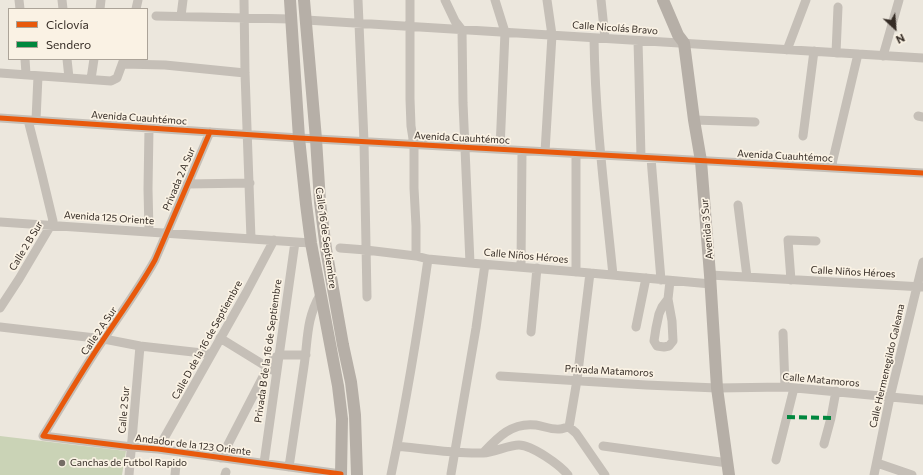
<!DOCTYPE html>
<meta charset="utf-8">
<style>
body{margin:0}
#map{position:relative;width:923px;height:475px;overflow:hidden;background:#ece7dd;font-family:Commissioner,sans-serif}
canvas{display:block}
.legend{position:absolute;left:8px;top:8px;width:140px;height:52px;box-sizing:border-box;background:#faf2e4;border:1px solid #aba398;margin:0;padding:5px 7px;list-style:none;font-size:12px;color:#352c25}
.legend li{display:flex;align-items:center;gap:8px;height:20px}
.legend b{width:20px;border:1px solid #aba398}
.north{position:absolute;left:875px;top:8px;width:40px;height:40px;-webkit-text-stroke:3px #faf2e4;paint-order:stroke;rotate:154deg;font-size:11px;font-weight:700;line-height:16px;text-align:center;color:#352c25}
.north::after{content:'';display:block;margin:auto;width:14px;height:18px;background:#352c25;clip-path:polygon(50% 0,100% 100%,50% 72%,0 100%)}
</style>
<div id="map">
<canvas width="923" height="475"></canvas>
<ul class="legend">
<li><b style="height:5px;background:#e8590c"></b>Ciclovía</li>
<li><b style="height:5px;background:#00873e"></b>Sendero</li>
</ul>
<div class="north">N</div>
</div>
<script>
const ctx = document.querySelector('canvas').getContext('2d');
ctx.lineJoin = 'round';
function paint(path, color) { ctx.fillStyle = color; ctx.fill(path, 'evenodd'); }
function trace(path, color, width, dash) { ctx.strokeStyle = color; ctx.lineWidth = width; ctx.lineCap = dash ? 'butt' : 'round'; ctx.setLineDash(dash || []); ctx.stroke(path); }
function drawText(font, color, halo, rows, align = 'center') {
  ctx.font = font + ' Commissioner,sans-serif'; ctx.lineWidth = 3.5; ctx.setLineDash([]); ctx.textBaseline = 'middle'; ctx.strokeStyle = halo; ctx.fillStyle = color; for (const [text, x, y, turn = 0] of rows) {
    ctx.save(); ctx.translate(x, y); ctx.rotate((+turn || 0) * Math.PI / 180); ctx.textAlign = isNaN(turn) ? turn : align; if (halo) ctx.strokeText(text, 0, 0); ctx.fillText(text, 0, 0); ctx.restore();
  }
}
paint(new Path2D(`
 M0 436 126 451 122 475H0Z`), '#cad3b6');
trace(new Path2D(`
 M19 0 20 9
 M62 0 63 9
 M244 0 245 73 251 239
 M358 0 364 142 367 297
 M410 0V99L411 126 414 145V188L416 226V256
 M445 0 455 21 462 30 463 103 470 263
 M495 0 505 32 500 149
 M601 0 605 38
 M100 9 101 0
 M136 9 138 0
 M156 16 291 19
 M181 16 183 0
 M306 20 923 58
 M594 38C595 117 605 196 613 275
 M638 41 639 77 641 157
 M787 50 806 0
 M836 53 838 7
 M883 56 899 0
 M25 59 26 74
 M67 59 69 78
 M123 64 165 65 245 73
 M0 73 111 81 117 78 124 59
 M91 79 94 59
 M918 116 923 117
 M0 118 299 138 923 173
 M36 120 38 76
 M694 120 755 122
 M210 132 155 260C140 287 121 313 103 340 82 371 63 404 43 436L132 447 158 449 341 474
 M803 136 814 51
 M545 152 552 35 547 0
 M576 154V272
 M651 158 661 280
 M831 168 858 54
 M187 184 250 183
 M738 205 747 277
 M0 222 311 243
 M149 232 148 189 149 128
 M340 248 366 250 416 256 428 259 470 263 590 273 711 284
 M521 267 522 151
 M710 275 923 287
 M791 280 788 240 816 241
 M668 299 662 307 659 314 656 328 654 341 657 346 664 347 669 346 673 341 672 321 668 299 670 281
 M0 308 19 279 51 225 53 221 42 175 28 120
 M0 327 104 339 140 346 211 354
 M636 327 646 278
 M531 332 537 268
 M783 333 785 387
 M220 338 272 370
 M500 376 646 385 717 388 785 387 923 400
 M569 427 577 380 590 273
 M824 444 831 418 836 391
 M397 446C425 449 455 454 483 453 495 452 509 445 519 445 532 445 560 465 568 475
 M603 446 728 463
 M158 449 246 293 274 240
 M483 453C498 437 512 422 536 425 543 426 552 430 560 429 563 429 566 427 569 427L576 433 605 475
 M221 458 268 367 273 359 279 355H306
 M776 460 794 388
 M264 463 295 242
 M877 463 912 475
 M289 467C294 434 299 400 304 366 308 340 306 319 320 295
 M451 474 476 328 485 264
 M129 475 140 346
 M175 475 176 465
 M225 475 226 472
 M391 475C406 403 418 331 428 259
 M874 475 890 397 923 262`), '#c5bfb7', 9);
trace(new Path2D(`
 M290 0 299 138 306 204 311 243 338 386 342 419 341 475
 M304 0 316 139 320 202 326 249 343 345 351 382 355 415 357 475
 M663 0 678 35 684 43 694 120 701 161 710 275 717 388 729 475`), '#b6afa7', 12);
trace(new Path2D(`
 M787 417 831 418`), '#00873e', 4, [8, 4]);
trace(new Path2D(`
 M0 118 299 138 923 173
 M210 132 155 260C140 287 121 313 103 340 82 371 63 404 43 436L132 447 158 449 341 474`), '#e8590c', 5);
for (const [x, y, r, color] of [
 [62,463,4,"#756d65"]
]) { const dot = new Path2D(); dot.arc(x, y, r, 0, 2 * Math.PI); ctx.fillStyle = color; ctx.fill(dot); trace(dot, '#faf2e4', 1.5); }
drawText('10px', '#352c25', '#faf2e4', [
 ["Calle Nicolás Bravo",615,28,4],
 ["Avenida Cuauhtémoc",139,118,4],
 ["Avenida Cuauhtémoc",462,138,3],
 ["Avenida Cuauhtémoc",785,156,3],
 ["Privada 2 A Sur",179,179,-67],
 ["Avenida 125 Oriente",109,218,4],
 ["Avenida 3 Sur",707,229,-95],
 ["Calle 16 de Septiembre",326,238,82],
 ["Calle 2 B Sur",26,246,-59],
 ["Calle Niños Héroes",526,256,5],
 ["Calle Niños Héroes",853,272,3],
 ["Calle 2 A Sur",99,331,-56],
 ["Calle D de la 16 de Septiembre",207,340,-61],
 ["Privada B de la 16 de Septiembre",268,351,-82],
 ["Calle Hermenegildo Galeana",887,366,-77],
 ["Privada Matamoros",609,371,3],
 ["Calle Matamoros",821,380,5],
 ["Calle 2 Sur",124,410,-85],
 ["Andador de la 123 Oriente",193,445,7]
]);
drawText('10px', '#352c25', '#faf2e4', [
 ["Canchas de Futbol Rapido",70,463]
], 'left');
</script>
